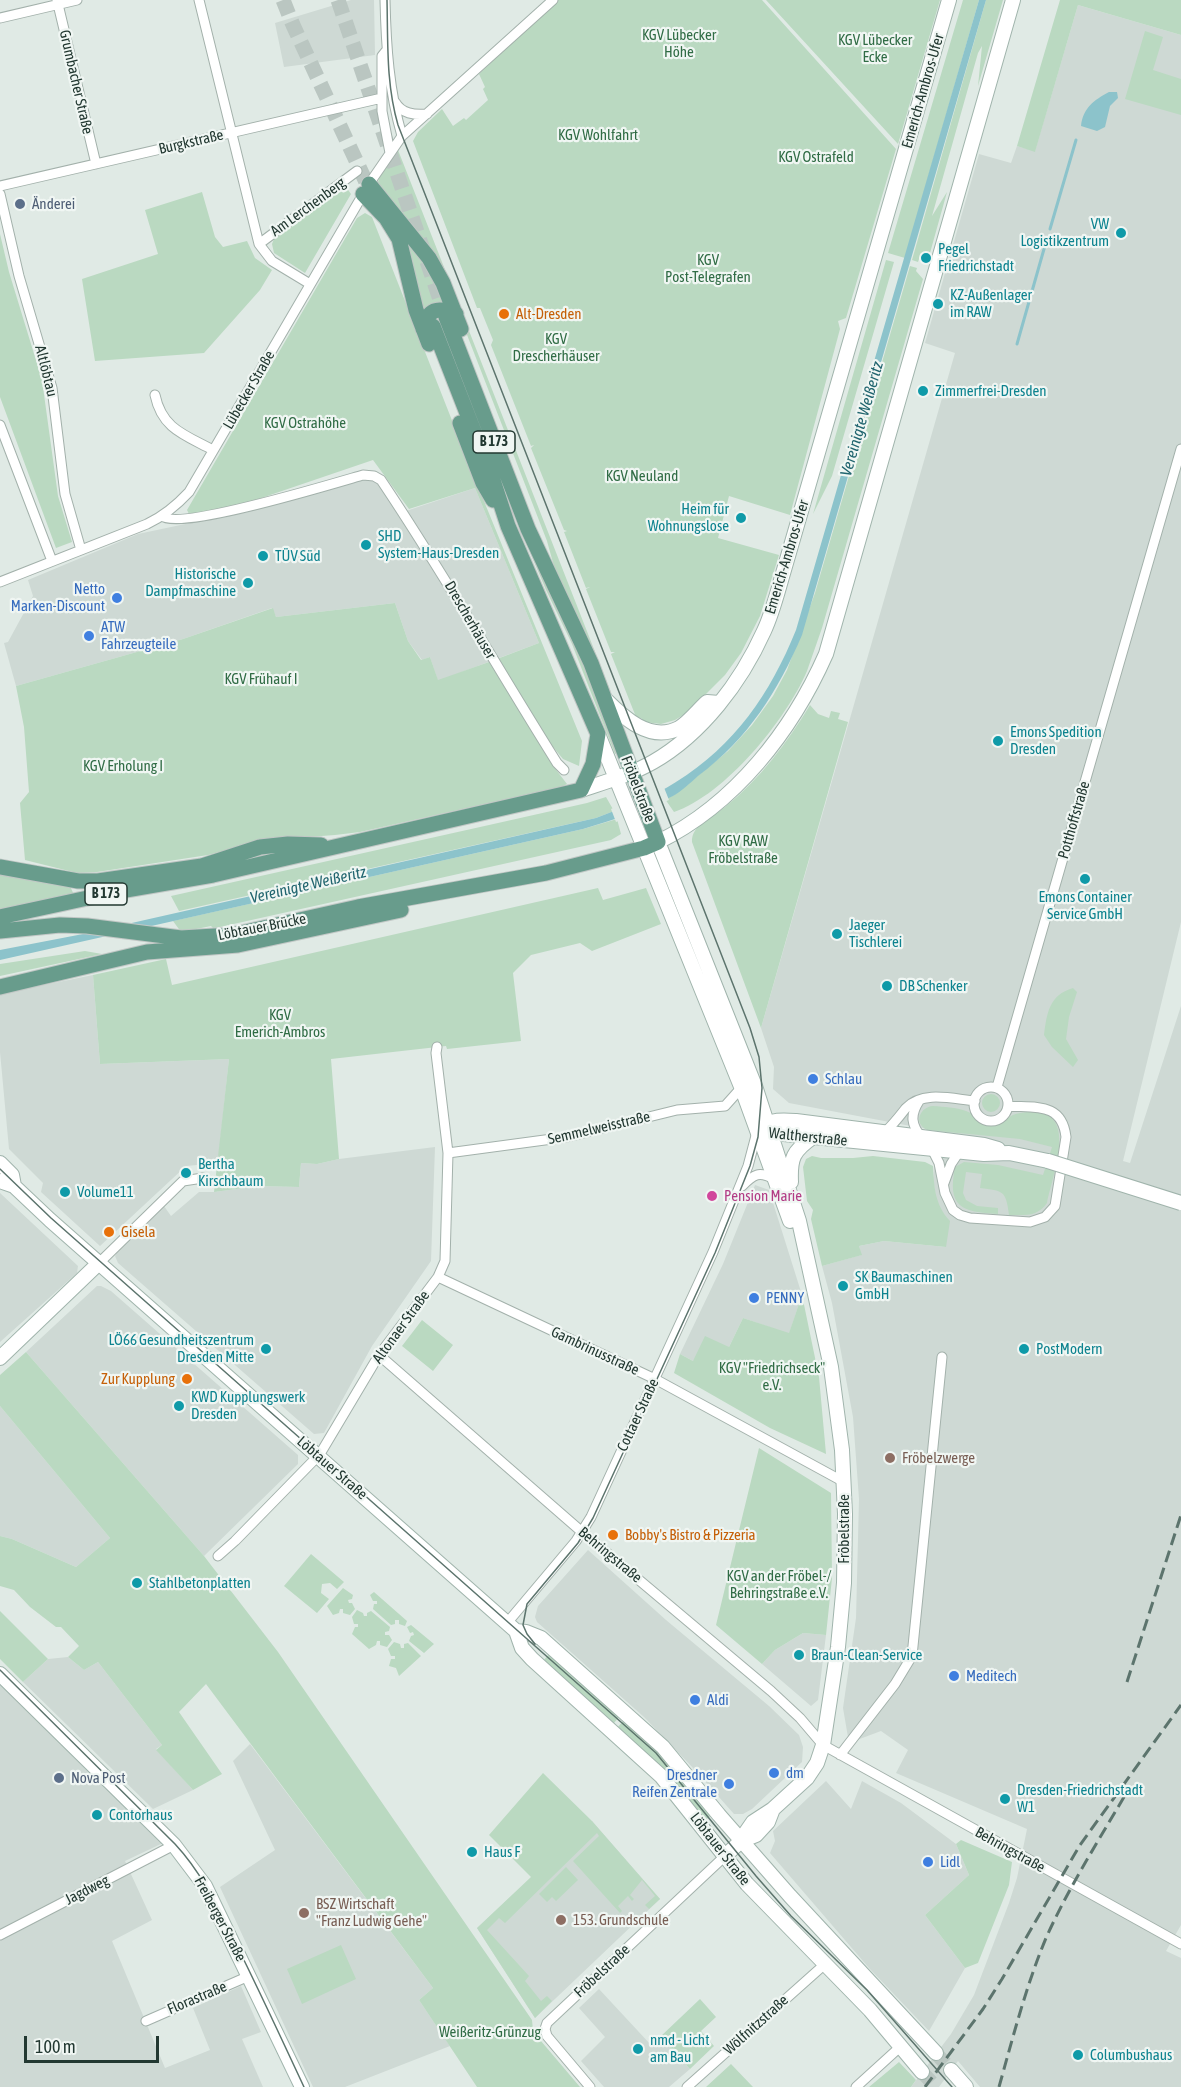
<!DOCTYPE html>
<meta charset="utf-8">
<style>
body{margin:0}
#map{position:relative;width:1181px;height:2087px;overflow:hidden;background:#e0eae5;font-family:"Asap Condensed",sans-serif}
canvas{display:block}
.scale{position:absolute;left:24px;top:2036px;width:135px;height:27px;box-sizing:border-box;border:3px solid #223831;border-top:0;padding-left:8px;font-size:18px;line-height:21px;white-space:nowrap;color:#223831;-webkit-text-stroke:4px #f0f6f3;paint-order:stroke}
</style>
<div id="map">
<canvas width="1181" height="2087"></canvas>
<div class="scale">100 m</div>
</div>
<script>
const ctx = document.querySelector('canvas').getContext('2d');
ctx.lineJoin = 'round';
function paint(path, color) { ctx.fillStyle = color; ctx.fill(path, 'evenodd'); }
function trace(path, color, width, dash) { ctx.strokeStyle = color; ctx.lineWidth = width; ctx.lineCap = dash ? 'butt' : 'round'; ctx.setLineDash(dash || []); ctx.stroke(path); }
function drawText(font, color, halo, rows, align = 'center') {
  ctx.font = font + ' "Asap Condensed",sans-serif'; ctx.lineWidth = 4.5; ctx.setLineDash([]); ctx.textBaseline = 'middle'; ctx.strokeStyle = halo; ctx.fillStyle = color; for (const [text, x, y, turn = 0] of rows) {
    ctx.save(); ctx.translate(x, y); ctx.rotate((+turn || 0) * Math.PI / 180); ctx.textAlign = isNaN(turn) ? turn : align; if (halo) ctx.strokeText(text, 0, 0); ctx.fillText(text, 0, 0); ctx.restore();
  }
}
paint(new Path2D(`
 M351 0H374L375 55 284 67 275 23Z
 M1078 5 1181 35V922L1123 1161 1130 1163 1181 1006V1925L1166 1951 1181 1958V2087H980L958 2061 939 2087H911L951 2034 974 1995 1009 1903 1017 1878 1027 1829 896 1773 908 1750 881 1731 849 1743 843 1708 856 1618 859 1499 853 1417 832 1303 822 1266 861 1255 859 1246 884 1241 946 1247 941 1212 936 1198 933 1179 937 1131 789 1103 773 1089 774 1067 761 1028 955 353 925 343 979 154 1011 163 1017 146 1035 151Z
 M374 476 403 512 475 488 539 643 438 681 430 657 422 660 408 641 395 603 276 617 272 608 183 639 16 686 4 643 8 642 33 596 28 580 138 534 190 523 191 519Z
 M93 975 100 1064 229 1059 218 1163 186 1166 100 1246 41 1192 43 1183 9 1149 0 1052V994Z
 M435 1147 431 1261 372 1346 324 1433 314 1434 118 1263 115 1256 119 1249 164 1206 171 1216 199 1192H214L259 1186 299 1187 301 1163 317 1164 339 1159Z
 M755 1185 769 1190 802 1295 789 1334 743 1318 729 1347 693 1361 680 1354 723 1264Z
 M0 1193 78 1266 77 1273 0 1342Z
 M97 1286H101L111 1291 298 1455V1464L204 1556 26 1352Z
 M0 1406 110 1538 76 1567 12 1539 0 1536Z
 M588 1550 666 1620 769 1706 799 1735 803 1747 802 1762 752 1809 743 1814H734L694 1769 644 1717 537 1622 535 1617 538 1606Z
 M803 1633 826 1635 818 1700 811 1706 762 1664 775 1650Z
 M68 1657 84 1670 98 1662 162 1745 156 1749 193 1790 153 1809 23 1682 48 1659Z
 M0 1681 163 1843 125 1861 152 1920 112 1941 165 2068 210 2050 193 2008 241 1986 261 2032 242 2039 263 2087H0Z
 M250 1744 433 1988 419 2000 450 2046 345 2087H313L220 1887 275 1850 233 1761Z
 M826 1781 851 1809 862 1781 901 1803 956 1844 969 1875 925 1915 965 1968 929 2031 869 1968 770 1853 775 1841 773 1831Z
 M592 1821 660 1899 535 2018 477 1928Z
 M599 1989 651 2045 660 2037 690 2069 669 2087H604L581 2061 605 2037 579 2008Z`), '#ced9d4');
paint(new Path2D(`
 M558 0H762L896 149 846 318 838 321 840 329 790 515 729 496 718 538 779 555 760 616 741 653 725 675 688 712 675 720 661 724 645 722 641 718 636 717 611 654 615 652H611L586 589 590 587 586 588 564 532 567 531 564 530 531 448 534 445 531 446 491 345 493 340 480 308H477L413 141 418 132 442 109 453 126 464 118 466 120 488 100 483 89 485 87 479 74Z
 M766 0H940L898 144Z
 M963 0H979L905 258 888 253Z
 M986 0H1003L978 86 982 46 978 53 932 216 947 192 930 253H921L918 262 912 260Z
 M1060 0H1181V35L1078 5 1035 152 1017 146Z
 M1145 31 1163 37 1153 70 1181 79V115L1125 99Z
 M398 150 612 695 555 570 547 541 450 291 377 185 381 173Z
 M346 187 351 194 305 273 274 253 272 244 274 239Z
 M202 192 215 237 223 247 247 241 255 258 272 270 260 290 204 353 95 361 82 279 158 254 145 210Z
 M376 199 422 253 449 305 422 316Z
 M365 213 372 217 477 484 582 741 579 766 563 759 543 735 497 659 539 643 475 488 409 509 373 460 229 509 189 514 187 510 357 218Z
 M0 234 9 272 42 380 58 496 72 542 56 548 0 397Z
 M886 260 894 262 832 476 813 514Z
 M910 266 917 268 916 271 923 279 822 628C817 642 812 657 807 671 786 720 725 795 674 812L665 799 674 795 728 751 752 725 773 696 787 670 815 593Z
 M492 450 571 628 620 752 615 754 572 644 546 590 488 452Z
 M395 603 408 641 421 660 430 657 438 680 489 662 557 771 567 784 561 787 360 832 335 835 267 840 208 855 97 872 77 873 25 860 20 803 29 792 24 727 16 686 183 639 273 608 276 617Z
 M810 705 818 714 829 718 831 711 840 713 838 719 848 722 761 1028 692 842C691 825 713 817 725 807 760 779 787 743 810 705Z
 M606 797 614 811 596 818 179 911 171 896 498 823 587 803Z
 M617 819 621 834 611 840 220 927 213 928 211 926 181 932 173 921 583 829Z
 M0 875 70 886 74 895 0 912Z
 M598 888 603 900 646 888 661 924 592 951 580 943 531 955 513 973 521 1041 447 1049 446 1046 331 1059 339 1159 317 1164 301 1163 299 1187 259 1186 214 1192 229 1059 100 1064 93 975 166 959 172 985Z
 M85 951 102 954 0 976V964Z
 M1073 988 1077 992 1069 1017 1066 1039 1078 1060 1073 1067 1052 1047 1044 1035C1047 1013 1049 995 1073 988Z
 M982 1103a9 9 0 1 1 18 0a9 9 0 1 1-18 0Z
 M933 1106C944 1107 956 1107 966 1111 977 1115 982 1126 995 1124 1003 1123 1010 1114 1020 1113 1082 1102 1054 1170 1047 1203 1037 1217 1026 1215 1009 1215 1006 1190 1003 1191 980 1188L982 1174 966 1172 963 1193 966 1200 977 1206 998 1208V1214C961 1212 947 1207 955 1167L964 1162 998 1165 1043 1175 1052 1147 1020 1139 927 1130C913 1123 920 1107 933 1106Z
 M812 1156 821 1158H853L873 1156 925 1162 933 1166C934 1187 935 1205 950 1221L946 1247 884 1241 859 1246 862 1255 822 1266 811 1219 813 1210 807 1201 803 1167 806 1159Z
 M802 1295 819 1377 826 1454 770 1428 674 1373 680 1354 693 1361 705 1336 729 1347 743 1318 789 1333Z
 M422 1320 453 1345 433 1371 402 1346Z
 M26 1352 204 1556 278 1652 532 2020 533 2030 535 2034 580 2087H477L419 2000 433 1988 206 1684 179 1712 222 1774 193 1790 156 1750 162 1745 98 1662 84 1670 68 1657 79 1646 61 1627H56L30 1607 14 1590 0 1586V1536L12 1539 76 1567 110 1538 0 1406V1375Z
 M759 1448 831 1493 832 1578 826 1635 803 1633 775 1650 762 1664 716 1625Z
 M311 1554 344 1582 337 1589 330 1583 322 1584 321 1593 329 1599 317 1613 284 1586Z
 M343 1588 353 1595 352 1599 348 1600 349 1603H352L355 1609 350 1615 343 1613V1609H340L339 1613 333 1615 327 1606Z
 M374 1592 407 1621 405 1626 399 1624V1620H395V1624L391 1625 373 1609 374 1604H377V1601H373L370 1595Z
 M357 1610 363 1613 364 1616H367V1613L371 1611 390 1627 389 1631 385 1632V1635H389L392 1640 387 1647 380 1645V1641H377L376 1645 369 1649 352 1634 355 1627H358V1624H354L352 1617Z
 M0 1611 48 1659 23 1682 0 1659Z
 M411 1625 434 1644 424 1653 409 1641 411 1636 414 1635 413 1632 410 1633 407 1627Z
 M394 1642 400 1644 401 1648H404V1644L408 1643 421 1656 399 1676 396 1668 389 1666 391 1659H395V1656H391L388 1649Z
 M549 1654 619 1717 614 1723 544 1660Z
 M626 1718 656 1745 713 1814 704 1821 663 1770 648 1755 616 1729Z
 M543 1773 592 1821 660 1899 649 1909 645 1905 655 1896 642 1880 630 1895 634 1899 632 1901 628 1896 618 1906 622 1911 620 1913 573 1861 599 1836 597 1833 505 1923 499 1918 487 1930 529 1976 525 1981 541 2001 547 1996 552 2001 535 2018 477 1928 531 1877 489 1835Z
 M961 1840 1012 1862 1009 1885 978 1963 965 1968 925 1915 969 1875 956 1844Z
 M566 1867 578 1880 556 1901 552 1897 547 1902 539 1894Z
 M341 1945 356 1979 302 2004 287 1969Z
 M700 1999 716 2017 701 2031 714 2046 690 2069 660 2037Z
 M899 2062 916 2080 911 2087H869Z
 M731 2064 753 2087H706Z`), '#bad9c1');
paint(new Path2D(`
 M979 0H986L802 635C778 691 748 739 698 776 690 783 682 791 673 796 645 810 613 820 583 829L0 960V950L83 934 596 818C621 808 653 797 676 782 735 745 770 694 796 630Z
 M1109 92H1117L1118 98 1110 106 1105 127 1097 131 1081 126C1083 108 1094 100 1109 92Z`), '#8cc3cb');
paint(new Path2D(`
 M663 785 669 800 616 822 611 809Z`), '#e0eae5');
trace(new Path2D(`
 M1050 229 1076 140
 M1017 344 1046 242`), '#8cc3cb', 3);
trace(new Path2D(`
 M936 2053 951 2070
 M922 2072 936 2087`), '#bac6c1', 14, [14, 7]);
trace(new Path2D(`
 M283 0 293 25 373 197
 M338 0 446 317`), '#bac6c1', 15, [15, 8]);
const street = new Path2D(`
 M57 0 96 164
 M199 0 259 244 272 261 310 284
 M385 0C386 46 389 91 402 136
 M0 18 77 0
 M386 51 382 56V111L390 153
 M395 102C402 114 414 115 427 114
 M0 186 382 98
 M0 194 19 276 52 388 65 494 81 550
 M259 244 357 171
 M155 395C162 429 185 435 213 450
 M0 425 52 561
 M162 516C178 531 335 483 363 475L374 476 381 480C443 572 498 669 557 763L564 770
 M0 582 147 524C164 516 176 506 189 492L369 184 402 136 553 0
 M997 1087 1181 449
 M974 1104a17 17 0 1 1 34 0a17 17 0 1 1-34 0Z
 M919 1101C910 1115 911 1125 922 1138
 M884 1133C893 1125 899 1117 906 1108 923 1090 953 1099 975 1101
 M932 1149 939 1163 945 1193 953 1210 960 1215 970 1218 1030 1222 1045 1217 1055 1206 1066 1137C1062 1102 1035 1108 1008 1106
 M448 1153 567 1137 677 1110 725 1106 742 1087
 M944 1183 951 1164 959 1152
 M742 1186C754 1174 759 1171 774 1179
 M99 1263 183 1181 203 1178
 M438 1277 655 1379 844 1482
 M379 1355 582 1532 771 1691 800 1718 823 1745 1181 1944
 M218 1556 235 1541 320 1454 379 1355 438 1277 445 1261 448 1153 436 1053 437 1047
 M507 1623 576 1541 591 1517 713 1252 748 1166 757 1132
 M840 1755 895 1684 912 1656 942 1357
 M0 1935 174 1845
 M146 2021 249 1976
 M590 2087 547 2036 545 2029 547 2023 725 1856
 M687 2087 825 1964
 M856 2087 900 2047`);
const secondary = new Path2D(`
 M605 699C623 717 650 743 679 728 689 722 698 710 707 702L719 703
 M598 734 742 1089 790 1221
 M581 790C605 782 630 775 653 762 702 734 741 682 764 631 773 612 778 590 784 570L949 0
 M761 1128C772 1119 783 1120 796 1121L984 1145 998 1149
 M764 1132 984 1154 1009 1153 1048 1161
 M0 1163 12 1175 14 1186
 M0 1181 14 1186 50 1220 516 1631 526 1632 541 1638 663 1747 719 1815 790 1896 936 2053
 M791 1182C790 1158 793 1151 813 1137
 M0 1358 99 1263
 M516 1631 522 1648 532 1659 661 1776 747 1884 870 2010 922 2072
 M0 1674 174 1845 205 1886 302 2087
 M741 1841 744 1835 753 1822 773 1809 807 1778 817 1763 823 1745 838 1647 844 1583 845 1514 842 1450 831 1367 799 1221 755 1086 658 842C735 804 792 731 826 654L1013 0
 M725 1856 741 1841 756 1835 768 1822 773 1809
 M951 2070 966 2087`);
const primary = new Path2D(`
 M369 184 429 258 443 283 461 329
 M363 194 386 218 399 239 416 310 429 344
 M423 329C428 309 437 306 456 314
 M460 423 483 483 493 500
 M0 867 78 881H98L202 866 260 847 288 844 321 845
 M0 917 120 891 213 875 581 790 593 764 598 734 508 526 493 480 433 326
 M0 931 60 925 87 926 181 938 232 935 358 907 546 873 644 848 658 842 591 663 528 529 446 317
 M0 987 147 952 238 945 401 910`);
trace(street, '#a3b1ab', 11);
trace(secondary, '#a0b4ac', 16);
trace(primary, '#c1c7c5', 17);
trace(street, '#fff', 9);
trace(secondary, '#fff', 14);
trace(primary, '#689c8c', 15);
trace(new Path2D(`
 M387 0C388 42 386 84 398 125L750 1028 759 1057 762 1088 758 1137 750 1166 715 1253 593 1518 578 1543 527 1604 523 1625 527 1634 535 1644
 M0 1169 51 1218 656 1753 756 1876 791 1916 867 1990 952 2087
 M0 1670 175 1844C203 1874 219 1910 237 1946 260 1992 282 2040 304 2087`), '#5c746d', 1.5);
trace(new Path2D(`
 M1127 1682 1181 1515
 M925 2087 983 2009 1002 1979 1080 1845 1181 1705
 M999 2087C1013 2037 1026 1986 1046 1938 1068 1889 1097 1843 1124 1797`), '#5c746d', 3, [12, 6]);
const secondaryBridge = new Path2D(`
 M1048 1161 1181 1203`);
trace(secondaryBridge, '#a0b4ac', 16, []);
trace(secondaryBridge, '#fff', 14);
for (const [x, y, r, color] of [
 [20,204,6,"#5c6f8a"],
 [1121,233,6,"#0f9aa8"],
 [926,258,6,"#0f9aa8"],
 [938,304,6,"#0f9aa8"],
 [504,314,6,"#e8710a"],
 [923,391,6,"#0f9aa8"],
 [741,518,6,"#0f9aa8"],
 [366,545,6,"#0f9aa8"],
 [263,556,6,"#0f9aa8"],
 [248,583,6,"#0f9aa8"],
 [117,598,6,"#3f7fe0"],
 [89,636,6,"#3f7fe0"],
 [998,741,6,"#0f9aa8"],
 [1085,879,6,"#0f9aa8"],
 [837,934,6,"#0f9aa8"],
 [887,986,6,"#0f9aa8"],
 [813,1079,6,"#3f7fe0"],
 [186,1173,6,"#0f9aa8"],
 [65,1192,6,"#0f9aa8"],
 [712,1196,6,"#d1479c"],
 [109,1232,6,"#e8710a"],
 [843,1286,6,"#0f9aa8"],
 [754,1298,6,"#3f7fe0"],
 [266,1349,6,"#0f9aa8"],
 [1024,1349,6,"#0f9aa8"],
 [187,1379,6,"#e8710a"],
 [179,1406,6,"#0f9aa8"],
 [890,1458,6,"#8d6e63"],
 [613,1535,6,"#e8710a"],
 [137,1583,6,"#0f9aa8"],
 [799,1655,6,"#0f9aa8"],
 [954,1676,6,"#3f7fe0"],
 [695,1700,6,"#3f7fe0"],
 [774,1773,6,"#3f7fe0"],
 [59,1778,6,"#5c6f8a"],
 [729,1784,6,"#3f7fe0"],
 [1005,1799,6,"#0f9aa8"],
 [97,1815,6,"#0f9aa8"],
 [472,1852,6,"#0f9aa8"],
 [928,1862,6,"#3f7fe0"],
 [304,1913,6,"#8d6e63"],
 [561,1920,6,"#8d6e63"],
 [638,2049,6,"#0f9aa8"],
 [1078,2055,6,"#0f9aa8"]
]) { const dot = new Path2D(); dot.arc(x, y, r, 0, 2 * Math.PI); ctx.fillStyle = color; ctx.fill(dot); trace(dot, '#f0f6f3', 2); }
for (const [x, y, w] of [
 [494,442,42],
 [106,894,42]
]) { const box = new Path2D(); box.roundRect(x - w / 2, y - 11, w, 22, 4.5); ctx.fillStyle = '#f0f6f3'; ctx.fill(box); trace(box, '#223831', 1.5); }
drawText('bold 14px', '#223831', null, [
 ["B 173",494,442],
 ["B 173",106,894]
]);
drawText('15px', '#306c45', '#f0f6f3', [
 ["KGV Lübecker",679,35],
 ["Höhe",679,52],
 ["KGV Lübecker",875,40],
 ["Ecke",875,57],
 ["KGV Wohlfahrt",598,135],
 ["KGV Ostrafeld",816,157],
 ["KGV",708,260],
 ["Post-Telegrafen",708,277],
 ["KGV",556,339],
 ["Drescherhäuser",556,356],
 ["KGV Ostrahöhe",305,423],
 ["KGV Neuland",642,476],
 ["KGV Frühauf I",261,679],
 ["KGV Erholung I",123,766],
 ["KGV RAW",743,841],
 ["Fröbelstraße",743,858],
 ["KGV",280,1015],
 ["Emerich-Ambros",280,1032],
 ["KGV \"Friedrichseck\"",772,1368],
 ["e.V.",772,1385],
 ["KGV an der Fröbel-/",779,1576],
 ["Behringstraße e.V.",779,1593],
 ["Weißeritz-Grünzug",490,2032]
]);
drawText('15px', '#223831', '#f0f6f3', [
 ["Grumbacher Straße",76,82,77],
 ["Emerich-Ambros-Ufer",923,91,-74],
 ["Burgkstraße",191,142,-13],
 ["Am Lerchenberg",308,207,-36],
 ["Altlöbtau",46,371,76],
 ["Lübecker Straße",249,390,-60],
 ["Emerich-Ambros-Ufer",787,557,-73],
 ["Drescherhäuser",470,620,60],
 ["Fröbelstraße",638,789,69],
 ["Potthoffstraße",1074,820,-74],
 ["Löbtauer Brücke",262,927,-11],
 ["Semmelweisstraße",599,1128,-13],
 ["Waltherstraße",808,1137,6],
 ["Altonaer Straße",401,1327,-54],
 ["Gambrinusstraße",595,1351,25],
 ["Cottaer Straße",638,1415,-65],
 ["Löbtauer Straße",332,1468,41],
 ["Fröbelstraße",844,1529,-90],
 ["Behringstraße",610,1555,40],
 ["Löbtauer Straße",720,1849,52],
 ["Behringstraße",1010,1850,29],
 ["Jagdweg",87,1890,-27],
 ["Freiberger Straße",220,1919,62],
 ["Fröbelstraße",602,1971,-43],
 ["Florastraße",197,1998,-23],
 ["Wölfnitzstraße",756,2025,-42]
]);
drawText('15px', '#4e5e75', '#f0f6f3', [
 ["Änderei",32,204],
 ["Nova Post",71,1778]
], 'left');
drawText('15px', '#0d838f', '#f0f6f3', [
 ["VW",1109,224,"right"],
 ["Logistikzentrum",1109,241,"right"],
 ["Pegel",938,249],
 ["Friedrichstadt",938,266],
 ["KZ-Außenlager",950,295],
 ["im RAW",950,312],
 ["Zimmerfrei-Dresden",935,391],
 ["Heim für",729,509,"right"],
 ["Wohnungslose",729,526,"right"],
 ["SHD",378,536],
 ["System-Haus-Dresden",378,553],
 ["TÜV Süd",275,556],
 ["Historische",236,574,"right"],
 ["Dampfmaschine",236,591,"right"],
 ["Emons Spedition",1010,732],
 ["Dresden",1010,749],
 ["Emons Container",1085,897,"center"],
 ["Service GmbH",1085,914,"center"],
 ["Jaeger",849,925],
 ["Tischlerei",849,942],
 ["DB Schenker",899,986],
 ["Bertha",198,1164],
 ["Kirschbaum",198,1181],
 ["Volume11",77,1192],
 ["SK Baumaschinen",855,1277],
 ["GmbH",855,1294],
 ["LÖ66 Gesundheitszentrum",254,1340,"right"],
 ["Dresden Mitte",254,1357,"right"],
 ["PostModern",1036,1349],
 ["KWD Kupplungswerk",191,1397],
 ["Dresden",191,1414],
 ["Stahlbetonplatten",149,1583],
 ["Braun-Clean-Service",811,1655],
 ["Dresden-Friedrichstadt",1017,1790],
 ["W1",1017,1807],
 ["Contorhaus",109,1815],
 ["Haus F",484,1852],
 ["nmd - Licht",650,2040],
 ["am Bau",650,2057],
 ["Columbushaus",1090,2055]
], 'left');
drawText('15px', '#c56008', '#f0f6f3', [
 ["Alt-Dresden",516,314],
 ["Gisela",121,1232],
 ["Zur Kupplung",175,1379,"right"],
 ["Bobby's Bistro & Pizzeria",625,1535]
], 'left');
drawText('15px', '#366cbe', '#f0f6f3', [
 ["Netto",105,589,"right"],
 ["Marken-Discount",105,606,"right"],
 ["ATW",101,627],
 ["Fahrzeugteile",101,644],
 ["Schlau",825,1079],
 ["PENNY",766,1298],
 ["Meditech",966,1676],
 ["Aldi",707,1700],
 ["dm",786,1773],
 ["Dresdner",717,1775,"right"],
 ["Reifen Zentrale",717,1792,"right"],
 ["Lidl",940,1862]
], 'left');
drawText('15px', '#b23c85', '#f0f6f3', [
 ["Pension Marie",724,1196]
], 'left');
drawText('15px', '#785e54', '#f0f6f3', [
 ["Fröbelzwerge",902,1458],
 ["BSZ Wirtschaft",316,1904],
 ["\"Franz Ludwig Gehe\"",316,1921],
 ["153. Grundschule",573,1920]
], 'left');
drawText('italic 16px', '#21656f', '#f0f6f3', [
 ["Vereinigte Weißeritz",862,419,-74],
 ["Vereinigte Weißeritz",308,885,-13]
]);
</script>
